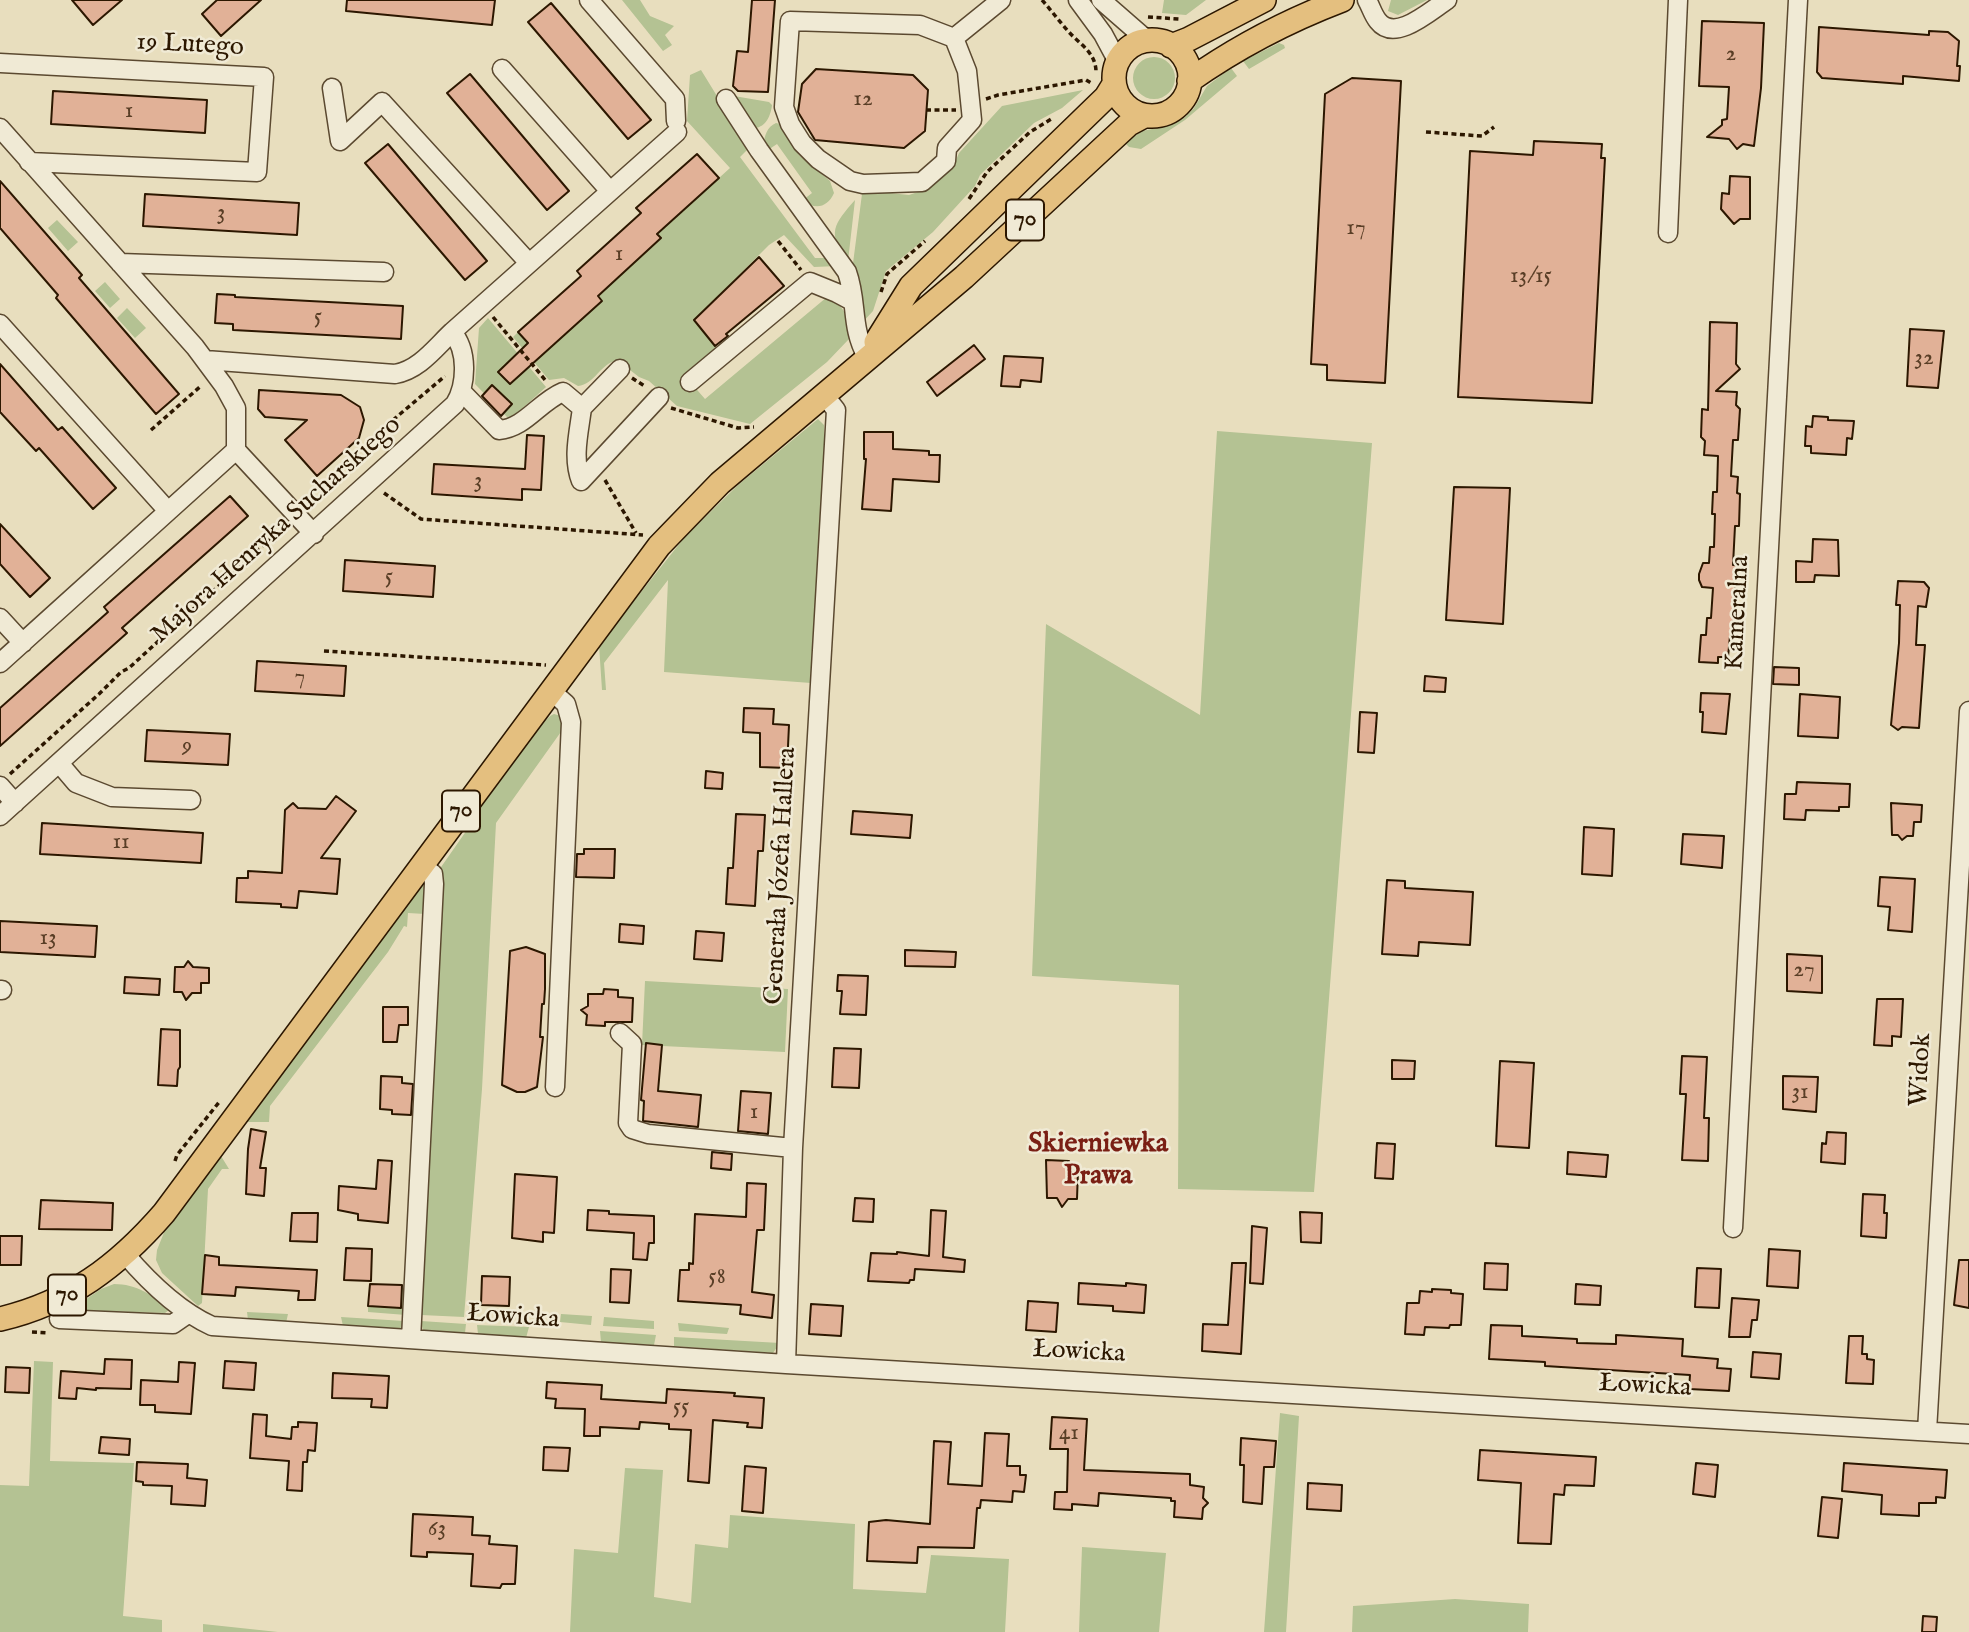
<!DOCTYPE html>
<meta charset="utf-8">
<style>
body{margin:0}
canvas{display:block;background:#e8debe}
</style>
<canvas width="1969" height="1632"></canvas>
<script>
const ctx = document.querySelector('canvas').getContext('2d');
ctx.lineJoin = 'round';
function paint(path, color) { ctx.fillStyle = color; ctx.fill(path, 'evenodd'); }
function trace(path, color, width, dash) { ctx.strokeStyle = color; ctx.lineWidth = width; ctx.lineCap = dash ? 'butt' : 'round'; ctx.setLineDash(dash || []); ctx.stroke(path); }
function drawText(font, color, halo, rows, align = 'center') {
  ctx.font = font + ' "IM FELL English",serif'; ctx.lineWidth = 5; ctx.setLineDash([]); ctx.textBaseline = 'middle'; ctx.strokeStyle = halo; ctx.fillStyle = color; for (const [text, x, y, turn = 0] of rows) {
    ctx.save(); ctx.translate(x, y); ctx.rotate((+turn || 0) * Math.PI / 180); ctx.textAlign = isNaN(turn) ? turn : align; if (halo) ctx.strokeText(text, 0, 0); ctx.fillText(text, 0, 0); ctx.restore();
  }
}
paint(new Path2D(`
 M622 0H640L650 16 674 26 665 35 672 45 663 51Z
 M1164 0H1206L1186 15 1162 13Z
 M1391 0H1427L1398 15 1388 11Z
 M1279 43 1284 45 1285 48 1249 69 1243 61Z
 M1133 78a21 21 0 1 1 42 0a21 21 0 1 1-42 0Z
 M1231 68 1237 76 1185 120 1141 149 1129 147 1125 143 1142 131 1162 127 1184 118 1194 108 1207 86Z
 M701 70 749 148 740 157 815 258H827L838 266 814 267 784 235 769 245 694 320 717 348 685 376 705 399 827 297C849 309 846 316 849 339L827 362 750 424 677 406 649 381 639 377 617 360C600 364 595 384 578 386L564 378 549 380 513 337 518 332 602 301 598 296 661 239 657 234 730 168 687 121 690 75Z
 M1083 90 1062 108 1034 123 980 175 975 186 933 232 886 271 873 311 860 325 861 290 852 271 862 194 870 191 909 195 918 192 934 182 954 165 959 153 1002 106Z
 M734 96 769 102 772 105C771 115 766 127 755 128L732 97Z
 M776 123 780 124 799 155 830 181 834 193C828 207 815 211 803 200L812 193 777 144 768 150 764 145C764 136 767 127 776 123Z
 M855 200 848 261C826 233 834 224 855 200Z
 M57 220 78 242 68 251 48 228Z
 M105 282 120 299 110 308 95 291Z
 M127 308 146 328 135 338 117 318Z
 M488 318 546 387 514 416 507 417 475 384 479 328Z
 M818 419 824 425V461L811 683 664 672 668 580 604 663 606 690H602L599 645 684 538 738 485Z
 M1217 431 1372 443 1314 1192 1178 1189 1179 985 1032 976 1046 624 1200 715Z
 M554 714 561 716 563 729 496 823 482 1089 464 1317 421 1315 439 870 469 827 467 824C481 805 538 719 554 714Z
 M426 880 425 914 408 913 407 927 404 926 388 952 270 1106 269 1122H247Z
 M645 981 788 989 785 1052 642 1045Z
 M221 1156 229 1169H222L208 1189 202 1303 198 1306 162 1273 156 1260 157 1250 165 1230Z
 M114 1284C136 1284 154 1295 169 1310L165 1313 70 1310 101 1289Z
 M402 1288H409L406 1315 368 1312V1306L401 1308Z
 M247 1312 288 1314 286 1323 248 1320Z
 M561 1314 592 1316 591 1325 560 1322Z
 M341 1317 404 1321 400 1329 343 1326Z
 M604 1317 654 1321V1329L603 1326Z
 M421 1321 466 1324 465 1333 423 1331Z
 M678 1323 729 1328 727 1334 679 1331Z
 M477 1325 529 1327 526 1338 478 1334Z
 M600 1331 656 1335 654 1345 601 1342Z
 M674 1337 780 1343 773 1353 674 1346Z
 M34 1361 53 1362 50 1461 134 1463 123 1616 162 1620V1632H0V1485L29 1486Z
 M1280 1413 1299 1416 1286 1632H1264Z
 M625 1468 663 1470 654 1597 691 1603 695 1544 728 1548 730 1515 855 1524 853 1589 926 1593 931 1555 1009 1559 1005 1632H570L574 1549 618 1553Z
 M1082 1547 1166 1553 1159 1632H1079Z
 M1455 1599 1529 1604 1528 1632H1352L1353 1606Z
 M203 1624 278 1632H203Z`), '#b4c293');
const building = new Path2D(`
 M72 0H122L93 25Z
 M217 0H261L221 36 202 14Z
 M347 0H495L492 25 346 11Z
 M752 0H775L768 92 738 91 733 86 737 51 748 52Z
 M551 3 651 120 628 139 528 22Z
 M1702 21 1764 23 1761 88 1754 146 1743 144 1737 149 1729 139 1707 137 1722 125V120L1727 119 1729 87 1699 86Z
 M1819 27 1929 35V31L1948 32 1959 41 1957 66H1960L1959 81 1903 76V84L1822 78 1817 72Z
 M816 69 913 75 928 90 925 131 904 148 815 140 798 112 802 84Z
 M470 74 569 191 547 210 447 93Z
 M1352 78 1401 81 1385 383 1327 380V365L1311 364 1325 94Z
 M53 91 207 100 205 133 51 124Z
 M1534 141 1602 144 1601 158H1605L1592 403 1458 397 1470 151 1533 155Z
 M388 144 487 261 465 280 365 163Z
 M697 154 719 178 657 234 661 238 598 296 602 301 510 384 498 372 528 343 518 332 581 276 577 271 641 213 636 208Z
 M1730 176 1750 177V219H1740L1734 224 1721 209 1722 193 1729 194Z
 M0 181 82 275 79 278 179 394 156 414 56 298 58 295 0 228Z
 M145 194 299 203 297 235 143 226Z
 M759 257 784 286 726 334 728 336 715 346 694 320Z
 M217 294 235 295V297L403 306 401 339 233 330V324L215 323Z
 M1710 322 1737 323 1736 364 1740 369 1716 391 1737 392 1736 405 1740 409 1738 440H1733L1731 476 1738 477 1737 493 1740 494 1739 526H1735L1733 565H1736L1733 637 1730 636 1728 657H1718V663L1699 662 1701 635H1706L1707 618H1711L1713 588 1702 587 1699 580V574L1703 563H1709L1710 547H1714L1715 514H1712L1713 492H1717L1718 456 1704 455 1705 441 1701 437 1702 409 1708 410Z
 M1910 329 1944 331 1938 388 1907 386Z
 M974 345 985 359 937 396 927 382Z
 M1004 356 1043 358 1041 382 1021 380 1020 387 1001 386Z
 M0 364 58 430 62 427 116 488 93 509 39 448 36 451 0 412Z
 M492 385 512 404 501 416 482 396Z
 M259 390 341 395 360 407 364 420 359 438 317 476 285 440 307 420 265 417 258 409Z
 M1813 416 1828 417V420L1854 421 1852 439 1847 438 1846 455 1811 453V446H1805L1806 426 1812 427Z
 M864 432H893V449L929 451V455H940L939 482 893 479 891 511 862 509 866 459H864Z
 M527 435 544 436 541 490 522 489V500L432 494 434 464 525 469Z
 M1454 487 1510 488 1503 624 1446 620Z
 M230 496 248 516 122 628 127 633 0 746V708L108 612 104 607Z
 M0 524 50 578 30 597 0 564Z
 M1813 539 1838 540 1839 576 1815 575 1814 582H1796V561L1812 562Z
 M345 560 435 566 433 597 343 591Z
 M1898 581 1924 582 1929 588 1926 607 1918 606 1916 645H1925L1919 728 1902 727 1898 730 1891 725 1899 643 1900 605H1896Z
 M257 661 346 666 344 696 255 691Z
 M1774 667 1799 668V685L1773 684Z
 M1425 676 1446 678 1445 692 1424 691Z
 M1701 693 1730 694 1726 734 1702 732 1703 712H1700Z
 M1800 694 1840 697 1838 738 1798 736Z
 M744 708 774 709 773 724 789 725 787 768 760 767V733L743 732Z
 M1360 712 1377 713 1374 753 1358 752Z
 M147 730 230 734 228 765 145 761Z
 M706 771 723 773 722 789 705 788Z
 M1797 782 1850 784 1849 807H1839V811L1806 810 1805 820 1784 819 1785 794H1796Z
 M336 796 356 811 321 858 340 859 337 894 299 891 297 908 281 907V904L236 902 237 878H248V871L282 873 285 810 293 803 298 808 326 809Z
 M1891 803 1922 805 1921 822H1914L1913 836H1907L1902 840 1898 835H1892Z
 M853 811 912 815 910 838 851 834Z
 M736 814 765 815 763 851H758L755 906 726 904 728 868H733Z
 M42 823 203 833 201 863 40 854Z
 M1584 827 1614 829 1612 876 1582 874Z
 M1683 834 1724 836 1722 868 1681 864Z
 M584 849H615L614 878 576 877 577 854H584Z
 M1880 877 1915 879 1912 932 1888 930 1890 907 1878 906Z
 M1387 880 1405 881V888L1473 892 1470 945 1419 942 1418 956 1382 954Z
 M0 921 97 926 95 957 0 952Z
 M620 924 644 926 643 944 619 942Z
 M696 931 724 933 722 961 694 959Z
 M526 947 545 954V989L544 1004H542L540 1037H543L537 1087 525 1092H517L502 1085 510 951Z
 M905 950 956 952 955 967 905 966Z
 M1787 954 1822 956V993L1787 991Z
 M188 961 193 967 209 968V983H201V993H192L186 1000 182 992H174L175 967H184Z
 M838 975 868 976 866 1015 840 1014 842 991H837Z
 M125 977 160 979 159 995 124 993Z
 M604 989 618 990V997L633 998 632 1022H605V1026L586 1025 587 1015 581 1010 588 1006V994H603Z
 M1877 999H1903L1901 1037 1892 1036V1046L1874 1045Z
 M383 1007H408V1025H399L397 1042H383Z
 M161 1029 180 1030V1067L178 1070 177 1086 158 1085Z
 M646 1043 662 1045 658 1091 701 1095 698 1127 643 1121 644 1101 641 1100Z
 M834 1048 861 1049 859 1088 832 1087Z
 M1682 1056 1707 1057 1704 1118H1709L1708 1161 1682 1160 1686 1094H1680Z
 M1392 1060 1415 1061 1414 1079H1392Z
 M1500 1061 1534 1063 1529 1148 1496 1146Z
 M381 1076 402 1077V1083L413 1084 411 1115 392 1114V1110L380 1109Z
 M1783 1076 1818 1077 1816 1112 1783 1109Z
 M741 1091 771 1093 768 1134 738 1131Z
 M251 1129 266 1132 260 1168H266L264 1196 246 1194 248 1149Z
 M1827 1132 1846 1133 1845 1164 1821 1162 1822 1143 1826 1144Z
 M1377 1143 1395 1144 1393 1179 1375 1178Z
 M712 1152 732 1154 731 1170 711 1168Z
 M1568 1152 1608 1155 1606 1177 1567 1174Z
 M378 1160 392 1161 388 1223 358 1220V1214L338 1210 339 1186 376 1189Z
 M1046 1160 1069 1161V1169L1078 1170 1077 1199H1068L1062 1207 1057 1198H1047Z
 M515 1174 557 1177 554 1233 543 1232V1242L512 1238Z
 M747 1183 766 1184 764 1230H757L752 1292 774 1295 772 1318 740 1314 741 1305 678 1301 680 1270H689V1263L693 1264 695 1214 746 1217Z
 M1863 1194 1885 1195 1884 1213H1887L1886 1238 1861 1236Z
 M855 1198 874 1199 873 1222 853 1221Z
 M41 1200 113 1203 112 1230 39 1229Z
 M588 1210 609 1211V1214L654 1216V1243H649L647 1260 633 1259 634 1233 587 1230Z
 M931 1210 946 1211 943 1257 965 1260 964 1272 915 1269 914 1280H910L909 1283 868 1281 871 1253 897 1254V1252L929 1256Z
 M1300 1212 1322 1213 1321 1243 1301 1242Z
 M292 1213H318L317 1242 290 1241Z
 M1252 1226 1267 1228 1263 1284 1250 1283Z
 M0 1236H22L21 1265H0Z
 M346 1248 372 1249 371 1281 344 1280Z
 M1769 1249 1800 1251 1798 1288 1767 1286Z
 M205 1255 219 1257V1265L317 1270 315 1300H298L299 1291 236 1287 235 1296 202 1294Z
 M1959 1260H1969V1308L1954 1305Z
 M1232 1263H1246L1241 1354 1202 1351 1203 1324 1228 1325Z
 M1485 1263 1508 1264 1507 1290 1484 1289Z
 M1697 1268 1721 1269 1719 1308 1695 1307Z
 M611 1269 631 1270 629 1303 610 1302Z
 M482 1276 510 1277 509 1306 481 1305Z
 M1079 1283 1126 1286V1283L1146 1285 1144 1313 1113 1311V1306L1078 1304Z
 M370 1284 402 1285 401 1308 368 1306Z
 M1576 1284 1601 1286 1600 1305 1575 1304Z
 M1432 1289 1451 1290V1293L1463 1294 1461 1325H1450L1449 1328 1425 1327 1424 1335 1405 1334 1407 1303H1419L1420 1291 1432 1292Z
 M1732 1298 1759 1300 1757 1320H1752L1750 1337H1729Z
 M1028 1301 1058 1303 1056 1332 1026 1330Z
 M811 1304 843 1306 841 1336 809 1334Z
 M1491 1325 1522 1326V1336L1577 1339V1343L1616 1344V1335L1683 1339 1682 1356 1718 1359 1717 1368 1731 1369 1729 1391 1689 1389 1690 1375 1545 1366V1362L1489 1359Z
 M1849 1336H1863L1862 1354H1867V1359L1874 1360 1873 1384 1846 1383Z
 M1753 1352 1781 1354 1779 1379 1751 1377Z
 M105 1359 132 1360 131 1389 96 1388V1390L77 1388 76 1399 59 1398 61 1371 104 1374Z
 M225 1361 256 1363 254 1390 223 1388Z
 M179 1362 195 1363 191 1414 155 1412V1405H140L141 1380 178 1382Z
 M6 1367 30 1368 29 1393 5 1392Z
 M333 1373 389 1376 387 1408 371 1407 372 1399 332 1398Z
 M547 1382 602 1385 601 1399 666 1403 667 1389 735 1393 734 1396 764 1398 762 1428 747 1427 748 1423 713 1420 709 1483 688 1481 691 1430 669 1429V1424L640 1422 639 1429 600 1427V1436H584L585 1409 555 1408 556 1399 546 1398Z
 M253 1414 267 1415 266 1436 291 1439 292 1427H298V1422L317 1423 315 1451 308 1450 307 1462H303L302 1491 287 1490 289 1461 250 1458Z
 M1052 1417 1087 1419 1084 1470 1190 1474V1485L1204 1487 1203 1498 1208 1503 1203 1508 1202 1519 1174 1517 1175 1501H1171V1498L1099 1493 1098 1506 1072 1504V1510L1054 1509 1055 1492H1067L1068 1449H1050Z
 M985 1433 1009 1434 1007 1466H1020V1475H1026L1024 1492 1013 1491 1012 1502 981 1500 980 1508H977L974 1548 918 1547 917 1563 867 1561 869 1522 886 1520 930 1524 934 1441 951 1442 948 1484 982 1486Z
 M101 1437 130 1439 129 1455 99 1453Z
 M1241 1438 1276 1441 1274 1467H1264L1262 1504 1243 1502 1244 1465H1240Z
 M544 1447 570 1448 568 1471 543 1470Z
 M1480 1450 1596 1457 1594 1486 1565 1485 1564 1495 1554 1494 1551 1544 1518 1543 1521 1483 1478 1480Z
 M137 1462 188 1464 187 1478 207 1480 205 1506 171 1504 172 1486 143 1485V1482L136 1481Z
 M1696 1463 1718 1465 1715 1497 1693 1494Z
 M1844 1463 1947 1470 1945 1498 1936 1497V1503H1919V1516L1881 1514 1882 1495 1842 1491Z
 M745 1466 766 1468 763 1513 742 1511Z
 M1308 1483 1342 1485 1341 1511 1307 1509Z
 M1822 1497 1842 1499 1838 1538 1818 1536Z
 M413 1514 473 1517 472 1535 490 1536 489 1544 517 1546 515 1584H502L500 1588 471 1586 473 1554 427 1552V1557L411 1556Z
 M1923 1616 1937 1617 1936 1632H1922Z`);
paint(building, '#e1b197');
trace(building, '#2c1700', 2);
const minor = new Path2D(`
 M589 0 675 99 676 121
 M1078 0 1103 34 1118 62
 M1101 0 1148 41
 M1367 0C1371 7 1373 15 1378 21 1395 43 1430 11 1447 0
 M954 38 967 71 972 120 947 148 946 161 922 182 863 184 850 181 818 159 802 143 790 124 784 107 790 21 920 25 954 38 1001 0
 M0 63 264 77 257 172 29 162
 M502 69 609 190
 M332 88 340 141 382 102 529 263
 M726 99 759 150 847 272C858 303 850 326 867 357
 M0 128 195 347 224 386 236 408V450L314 534
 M1668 233 1678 0
 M120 263 384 272
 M0 324 168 511
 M205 360 395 374C419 370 435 348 452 332
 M690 382 810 282 837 293 852 301
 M461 391 499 430C525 428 539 402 563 392L582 408 620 369
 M582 408C579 432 572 458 581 481L659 397
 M0 618 23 643
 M0 663 236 450
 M550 690 566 704 571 722 555 1087
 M59 763 76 783 112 797 191 800
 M0 786 15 803
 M0 816 455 404C467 384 468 350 452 332L677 132
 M0 990H2
 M620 1033 632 1044 628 1123 632 1129 648 1134 793 1148
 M1733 1228 1798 0
 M125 1254C148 1281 179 1311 212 1326L786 1364 1969 1434
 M59 1319 173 1324 189 1313
 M411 1339 434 884 433 874 421 865
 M786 1364 793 1148 836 410 825 396
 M1927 1431 1969 711`);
const major = new Path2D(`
 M1114 78a38 38 0 1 1 76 0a38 38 0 1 1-76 0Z
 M1171 46 1189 39 1264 0
 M1189 81C1237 47 1287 21 1342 0
 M876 342 911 286 1106 97 1114 84
 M0 1319C69 1303 118 1266 164 1213L659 546 720 483 964 277 1129 124 1144 116`);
trace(minor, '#5b4930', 21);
trace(major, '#2c1700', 26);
trace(new Path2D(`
 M1042 0C1051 10 1059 21 1068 31 1079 44 1096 52 1096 72
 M1148 17 1179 19
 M986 99 998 95 1086 80 1091 83
 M926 110H956
 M1426 132 1482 136 1494 127
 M969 199 987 172 1030 132 1053 118
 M778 241 801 270
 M881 292 887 274 925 241
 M493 317 546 381
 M632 378 646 387
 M671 408 738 428 754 427
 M393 420 445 376
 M151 430 202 385
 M605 480 636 533
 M384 493 421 519 643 535
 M324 651 546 665
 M10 774 99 694 121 672 129 668 271 538 276 542
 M175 1161 177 1155 220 1101
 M32 1332 49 1333`), '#2c1700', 3.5, [5, 3.5]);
trace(minor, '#f0ead5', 18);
trace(major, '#e4bf7f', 23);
drawText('23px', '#593e26', null, [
 ["2",1731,55],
 ["12",863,100],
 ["1",129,112],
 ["3",221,214],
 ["17",1356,229],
 ["1",619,255],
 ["13/15",1531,277],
 ["5",318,318],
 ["32",1924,359],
 ["3",478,482],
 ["5",389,578],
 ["7",300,678],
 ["9",187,747],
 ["11",121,843],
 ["13",48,939],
 ["27",1804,971],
 ["31",1800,1093],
 ["1",754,1113],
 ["58",717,1278],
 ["55",681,1408],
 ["41",1069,1434],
 ["63",437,1530]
]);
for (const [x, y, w] of [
 [1025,220,38],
 [461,811,38],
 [67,1295,38]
]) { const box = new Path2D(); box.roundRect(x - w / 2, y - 20.5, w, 41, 5); ctx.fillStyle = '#f0ead5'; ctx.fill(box); trace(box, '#2c1700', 2); }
drawText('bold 24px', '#2c1700', null, [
 ["70",1025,220],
 ["70",461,811],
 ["70",67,1295]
]);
drawText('26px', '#2c1700', '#f0ead5', [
 ["19 Lutego",190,46,3],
 ["Majora Henryka Sucharskiego",277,531,-42],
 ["Kameralna",1739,613,-87],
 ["Generała Józefa Hallera",782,876,-87],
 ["Widok",1922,1070,-87],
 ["Łowicka",513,1318,4],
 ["Łowicka",1079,1353,3],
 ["Łowicka",1645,1387,3]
]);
drawText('bold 28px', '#7a1f14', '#f0ead5', [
 ["Skierniewka",1098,1145],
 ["Prawa",1098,1177]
]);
</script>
